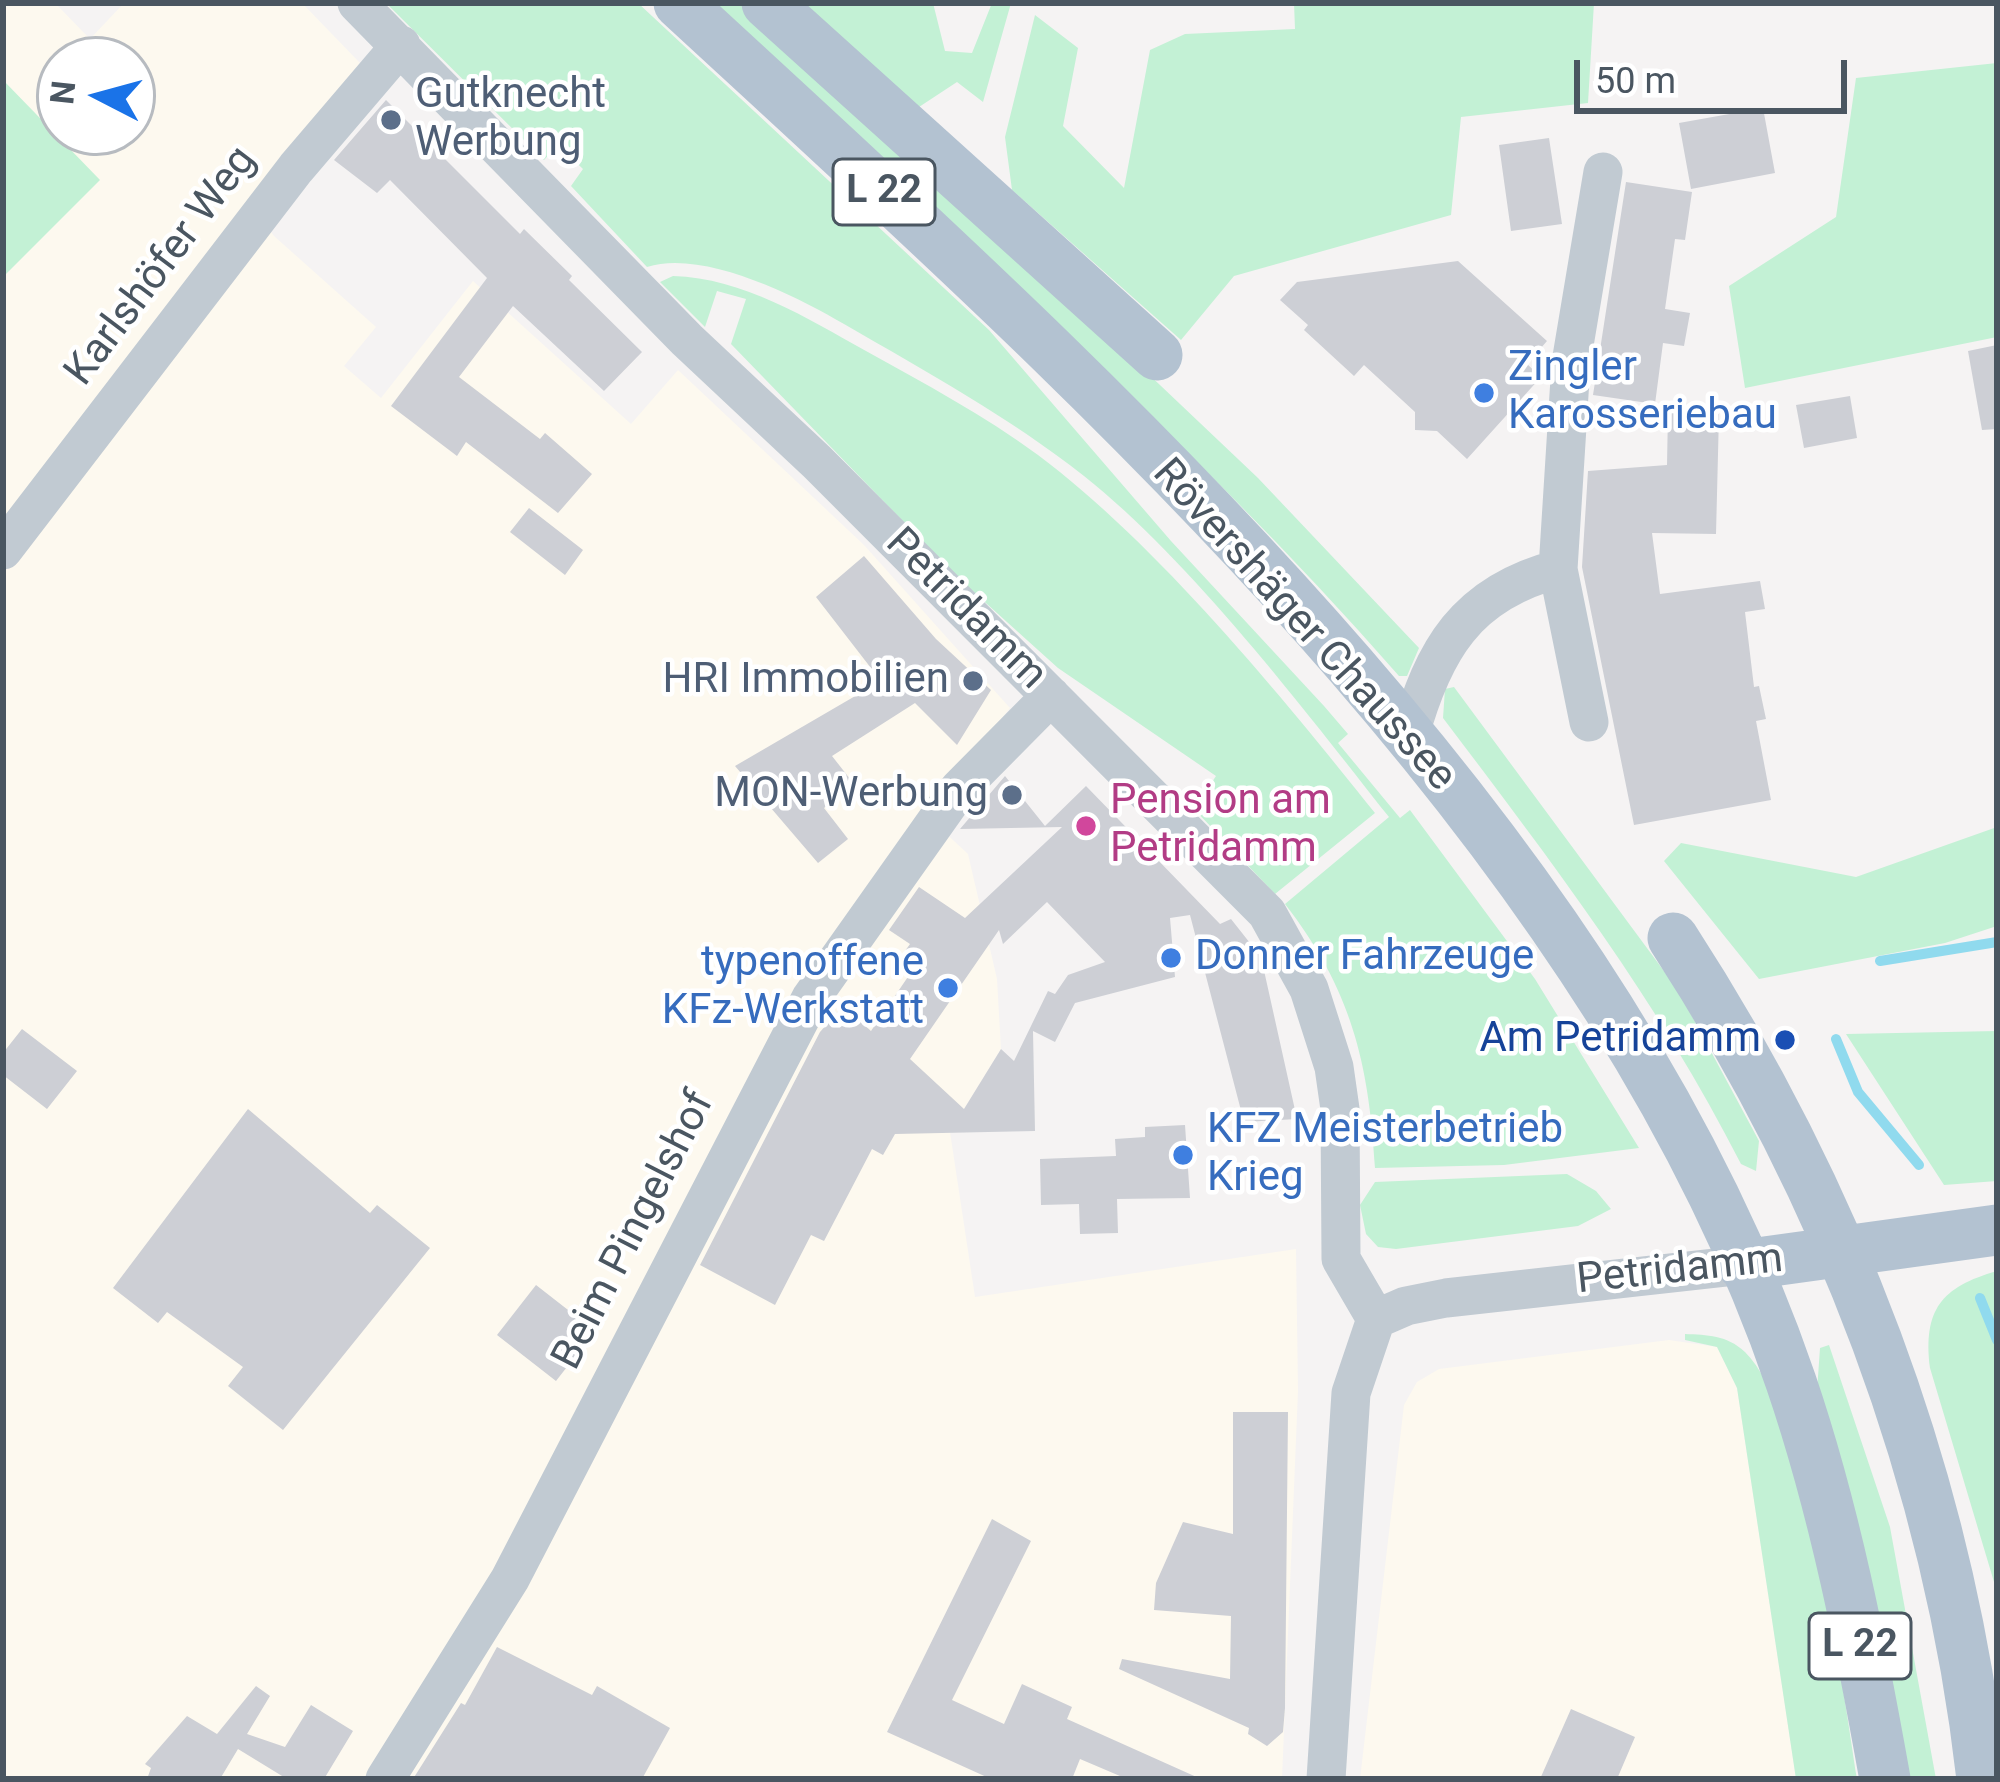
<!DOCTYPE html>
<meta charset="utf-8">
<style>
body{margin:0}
#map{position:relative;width:2000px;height:1782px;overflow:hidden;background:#f5f3f3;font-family:Roboto,sans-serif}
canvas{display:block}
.frame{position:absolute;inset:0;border:6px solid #4a5661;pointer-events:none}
.north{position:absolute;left:36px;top:36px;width:120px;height:120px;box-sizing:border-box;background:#fff;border:3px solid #b7bbc0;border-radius:50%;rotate:276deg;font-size:33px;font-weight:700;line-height:48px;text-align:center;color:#4a5661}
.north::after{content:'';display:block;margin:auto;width:42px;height:54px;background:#1a73e8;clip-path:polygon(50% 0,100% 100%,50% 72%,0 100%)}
.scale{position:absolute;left:1574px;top:60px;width:273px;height:54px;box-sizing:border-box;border:6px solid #4a5661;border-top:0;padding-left:15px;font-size:36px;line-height:42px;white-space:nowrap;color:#4a5661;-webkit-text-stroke:9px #fff;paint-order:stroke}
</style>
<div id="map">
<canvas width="2000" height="1782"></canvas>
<div class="frame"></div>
<div class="north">N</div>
<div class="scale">50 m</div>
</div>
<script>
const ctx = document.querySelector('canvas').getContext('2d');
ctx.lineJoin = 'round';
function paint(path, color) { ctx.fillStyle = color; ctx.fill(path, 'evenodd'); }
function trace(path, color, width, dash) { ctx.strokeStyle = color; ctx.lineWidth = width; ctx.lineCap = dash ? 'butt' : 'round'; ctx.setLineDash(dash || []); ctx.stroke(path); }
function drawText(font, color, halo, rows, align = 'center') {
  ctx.font = font + ' Roboto,sans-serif'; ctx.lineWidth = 9; ctx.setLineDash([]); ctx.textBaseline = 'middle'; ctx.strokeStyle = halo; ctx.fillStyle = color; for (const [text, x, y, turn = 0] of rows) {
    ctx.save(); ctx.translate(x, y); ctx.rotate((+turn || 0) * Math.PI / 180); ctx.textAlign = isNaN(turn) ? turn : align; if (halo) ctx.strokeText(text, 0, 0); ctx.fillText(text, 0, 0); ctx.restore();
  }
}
paint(new Path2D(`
 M3 3H55L90 39 124 3H302L360 63 247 200 274 236 376 327 344 366 381 398 473 281 631 424 678 370 864 545 1010 708 924 813 968 854 997 979 1001 1049 950 1132 975 1297 1296 1249 1298 1391 1282 1779H3V277L99 180 3 80ZM60 60H132V132H60Z
 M1669 1340 1717 1347 1737 1388 1796 1779H1360L1404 1405 1417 1382 1439 1369Z`), '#fdf9ef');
paint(new Path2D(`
 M386 3H638L989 330 1171 541 1324 706 1348 734 1338 743 1400 818 1410 810 1535 979 1639 1148 1504 1165 1375 1168C1369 1062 1351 989 1285 904L1389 817C1303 708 1192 562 1084 476 1009 417 927 372 844 324 796 296 703 249 647 267L571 186 583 169 558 145 544 160Z
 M703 3H741L1141 367 1258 478 1419 648 1407 676H1399C1187 433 939 221 703 3Z
 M797 3H933L945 51 972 53 992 3H1011L983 102 957 82 919 107Z
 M1294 3H1594L1588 103 1461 117 1451 215 1234 276 1181 340 1012 190 1005 137 1035 15 1078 48 1063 126 1124 188 1150 50 1185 34 1295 29Z
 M1997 63V337L1745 388 1729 286 1836 217 1856 78Z
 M3 80 100 180 3 277Z
 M673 276C743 278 807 318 866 351 925 384 984 415 1038 455 1156 543 1283 697 1375 813L1275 894 1194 809 1216 776 1058 668 957 577 731 344 746 299 717 291 705 327 660 282Z
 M1454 687 1678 990 1759 1141 1756 1171 1741 1164C1659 1002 1552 862 1443 718L1445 689Z
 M1997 827V926L1945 943 1759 979 1664 861 1681 843 1856 877Z
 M1997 1031V1181L1944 1185 1846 1034Z
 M1567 1174 1596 1191 1611 1209 1578 1226 1396 1249 1378 1247 1366 1234 1360 1205 1375 1182Z
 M1997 1271V1592L1930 1368C1923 1310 1941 1287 1997 1271Z
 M1685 1334C1707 1335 1727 1335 1745 1352 1806 1411 1843 1689 1857 1779H1796L1737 1388 1717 1347 1685 1340Z
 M1829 1345 1890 1527 1936 1779H1902L1817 1391 1820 1348Z`), '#c3f1d5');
trace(new Path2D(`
 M1880 961 1997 942
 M1836 1039 1858 1092 1919 1165
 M1980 1298 1997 1340`), '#90daee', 10);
paint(new Path2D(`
 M386 100 520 234 524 229 572 276 569 280 642 352 604 391 513 306 459 377 540 439 545 433 592 474 558 513 466 442 457 456 391 406 487 278 390 180 377 193 334 160Z
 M1763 108 1775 173 1691 189 1679 123Z
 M1549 138 1562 224 1511 231 1499 145Z
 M1626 182 1692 192 1685 240 1675 239 1665 309 1690 313 1684 346 1663 343 1655 404 1593 395Z
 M1458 261 1547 341 1527 364 1541 377 1467 459 1437 431 1415 430V412L1364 365 1354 376 1304 330 1308 325 1280 300 1297 282Z
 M1997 345V429L1982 430 1968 351Z
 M1850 396 1857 438 1804 448 1796 405Z
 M1668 412 1719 414 1716 534 1652 533 1660 594 1760 581 1765 609 1745 612 1754 687 1759 686 1766 719 1756 721 1771 800 1634 825 1582 567 1588 471 1667 465Z
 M529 508 583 550 565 575 510 532Z
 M864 556 936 639 991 690 957 745 915 703 832 756 854 784 824 808 848 839 818 863 735 766 881 681 816 597Z
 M1005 776 1045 826 1086 786 1220 924 1231 919 1261 957 1297 1119 1244 1122 1190 915 1170 918 1175 977 1075 1003 1055 1042 1033 1031 1035 1131 895 1134 883 1155 872 1149 824 1241 811 1235 775 1305 700 1265 820 1032 843 1006 871 1031 914 968 900 958 910 944 889 930 919 887 965 918 1062 827 960 829ZM1047 902 1105 962 1068 975 1055 994 1048 991 1014 1061 1001 1049 964 1109 910 1059 999 930 1003 944Z
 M22 1029 77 1071 47 1109 3 1075V1053Z
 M248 1109 370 1213 377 1205 430 1248 283 1430 228 1386 243 1367 167 1312 158 1323 113 1288Z
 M1185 1125 1190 1198 1117 1199 1118 1233 1080 1234 1079 1204 1041 1205 1040 1159 1116 1156 1115 1139 1145 1137V1127Z
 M536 1285 595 1331 556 1381 497 1335Z
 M1233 1412H1288L1285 1708 1283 1732 1267 1746 1248 1734 1249 1728 1119 1669 1122 1659 1230 1679 1231 1616 1154 1610 1156 1583 1183 1522 1233 1534Z
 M992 1519 1031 1541 952 1700 1004 1724 1022 1684 1072 1707 1067 1719 1201 1779H1127L1080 1759 1072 1779H991L887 1732Z
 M497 1647 592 1695 597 1686 670 1728 642 1779H413L461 1703 465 1705Z
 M256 1686 270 1696 247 1734 285 1747 311 1705 353 1731 324 1779H287L238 1749 220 1779H147L151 1768 145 1764 187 1716 217 1734Z
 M1571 1709 1635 1737 1617 1779H1540Z`), '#cdcfd5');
trace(new Path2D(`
 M357 3 687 340 817 462 1267 913 1309 989 1334 1067 1340 1109 1341 1259 1376 1319
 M3 550 296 168 401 45
 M1558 569 1589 722
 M1409 737C1433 650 1466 593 1558 569L1571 363 1603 172
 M385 1779 510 1579 811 998 959 789 1051 696
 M1326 1779 1351 1393 1376 1319 1406 1306 1446 1298 1743 1265`), '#c1cad2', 39);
trace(new Path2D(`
 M679 3C1092 384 1605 836 1791 1382 1835 1511 1861 1645 1885 1779
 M767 3 1157 355
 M1673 938C1838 1192 1948 1477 1982 1779
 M1743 1265 1997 1230`), '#b3c2d1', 51);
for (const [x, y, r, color] of [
 [391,120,12,"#5c6f8a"],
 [1484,393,12,"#3f7fe0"],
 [973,681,12,"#5c6f8a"],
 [1012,795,12,"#5c6f8a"],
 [1086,826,12,"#d1479c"],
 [1171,958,12,"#3f7fe0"],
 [948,988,12,"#3f7fe0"],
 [1785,1040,12,"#1a4fb4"],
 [1183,1155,12,"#3f7fe0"]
]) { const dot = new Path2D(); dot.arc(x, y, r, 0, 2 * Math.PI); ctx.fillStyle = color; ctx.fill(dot); trace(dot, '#fff', 4.5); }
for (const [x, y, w] of [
 [884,192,102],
 [1860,1646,102]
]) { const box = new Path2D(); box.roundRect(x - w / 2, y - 33, w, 66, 9); ctx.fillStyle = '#fff'; ctx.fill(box); trace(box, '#4a5661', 3); }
drawText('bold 39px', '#4a5661', null, [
 ["L 22",884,192],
 ["L 22",1860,1646]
]);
drawText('42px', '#4e5e75', '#fff', [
 ["Gutknecht",415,96,"left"],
 ["Werbung",415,144,"left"],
 ["HRI Immobilien",949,681],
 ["MON-Werbung",988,795]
], 'right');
drawText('42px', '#4a5661', '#fff', [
 ["Karlshöfer Weg",162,267,-53],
 ["Petridamm",965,610,45],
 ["Rövershäger Chaussee",1303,626,48],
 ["Beim Pingelshof",635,1231,-63],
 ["Petridamm",1680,1271,-6]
]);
drawText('42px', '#366cbe', '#fff', [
 ["Zingler",1508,369],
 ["Karosseriebau",1508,417],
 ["Donner Fahrzeuge",1195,958],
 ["typenoffene",924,964,"right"],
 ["KFz-Werkstatt",924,1012,"right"],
 ["KFZ Meisterbetrieb",1207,1131],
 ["Krieg",1207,1179]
], 'left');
drawText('42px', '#b23c85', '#fff', [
 ["Pension am",1110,802],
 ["Petridamm",1110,850]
], 'left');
drawText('42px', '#164399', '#fff', [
 ["Am Petridamm",1761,1040]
], 'right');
</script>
